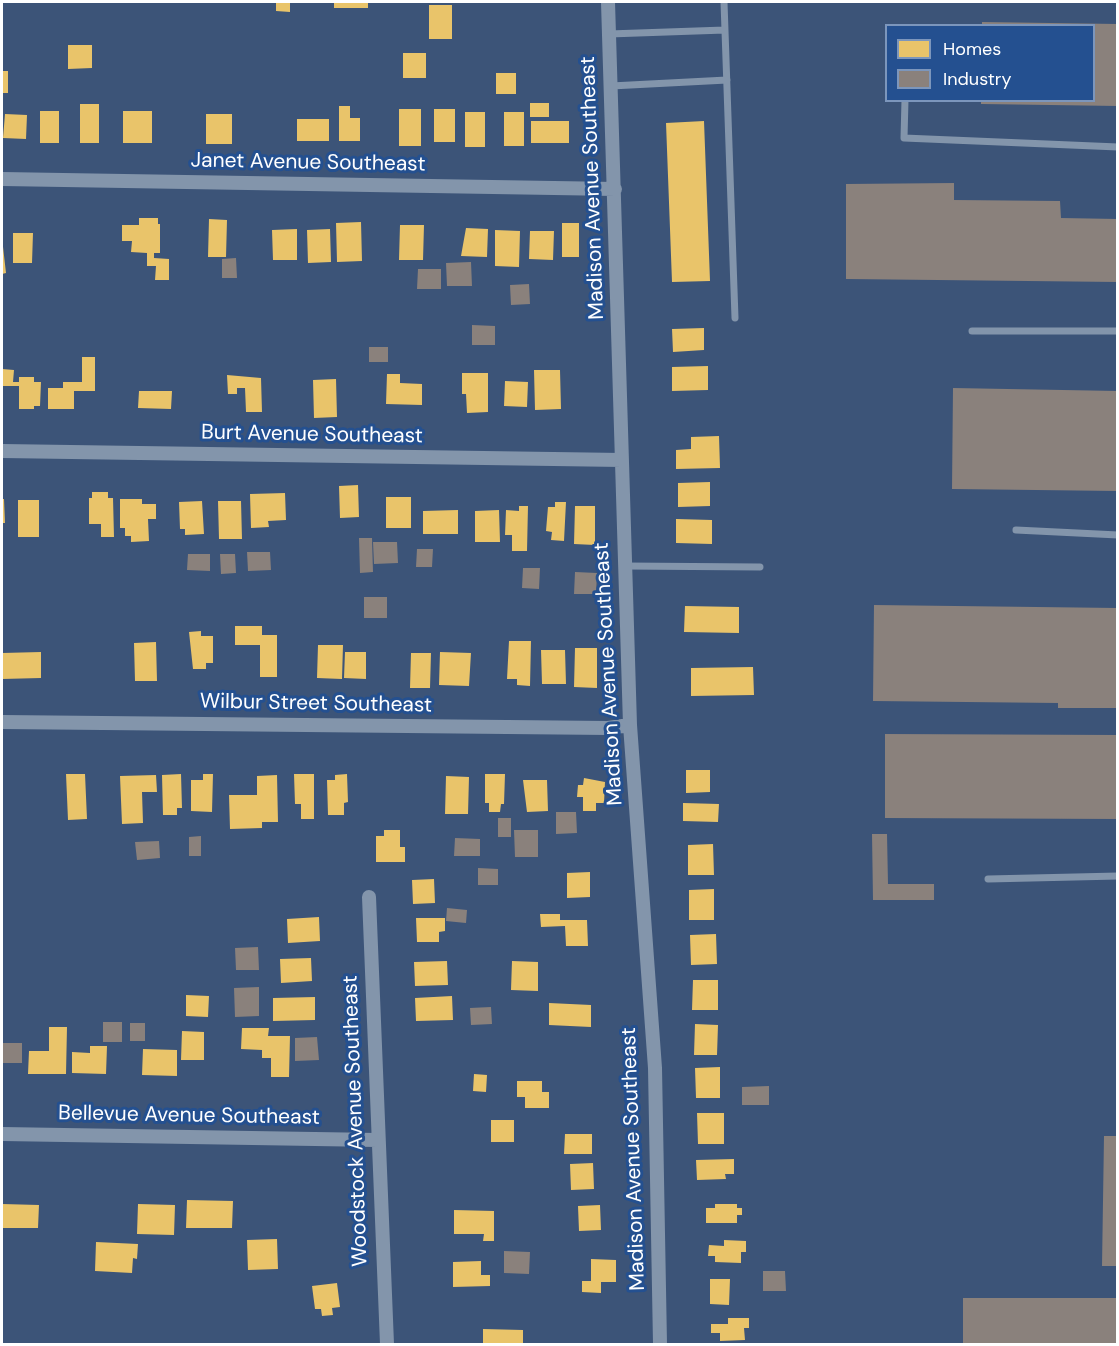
<!DOCTYPE html>
<style>
body{margin:0}
#map{position:relative;width:1119px;height:1346px;overflow:hidden;background:#3c5478;font-family:"DM Sans",sans-serif}
canvas{display:block}
.frame{position:absolute;inset:0;border:3px solid #fff;pointer-events:none}
.legend{position:absolute;left:885px;top:24px;width:210px;height:78px;box-sizing:border-box;background:#245090;border:2px solid #7c96bc;margin:0;padding:8px 10px;list-style:none;font-size:18px;color:#fff}
.legend li{display:flex;align-items:center;gap:12px;height:30px}
.legend b{width:30px;border:2px solid #7c96bc}
</style>
<div id="map">
<canvas width="1119" height="1346"></canvas>
<div class="frame"></div>
<ul class="legend">
<li><b style="height:16px;background:#e9c46a"></b>Homes</li>
<li><b style="height:16px;background:#8a817c"></b>Industry</li>
</ul>
</div>
<script>
const ctx = document.querySelector('canvas').getContext('2d');
ctx.lineJoin = 'round';
function paint(path, color) { ctx.fillStyle = color; ctx.fill(path, 'evenodd'); }
function trace(path, color, width, dash) { ctx.strokeStyle = color; ctx.lineWidth = width; ctx.lineCap = dash ? 'butt' : 'round'; ctx.setLineDash(dash || []); ctx.stroke(path); }
function drawText(font, color, halo, rows, align = 'center') {
  ctx.font = font + ' "DM Sans",sans-serif'; ctx.lineWidth = 6; ctx.setLineDash([]); ctx.textBaseline = 'middle'; ctx.strokeStyle = halo; ctx.fillStyle = color; for (const [text, x, y, turn = 0] of rows) {
    ctx.save(); ctx.translate(x, y); ctx.rotate((+turn || 0) * Math.PI / 180); ctx.textAlign = isNaN(turn) ? turn : align; if (halo) ctx.strokeText(text, 0, 0); ctx.fillText(text, 0, 0); ctx.restore();
  }
}
paint(new Path2D(`
 M276 2H290V12L276 11Z
 M334 2H368V8H334Z
 M429 5H452V39H429Z
 M68 45H92V68L68 69Z
 M403 53H426V78H403Z
 M2 71H8V93H2Z
 M496 73H516V94H496Z
 M530 103H549V117H530Z
 M80 104H99V143H80Z
 M339 106H350V118H360V141H339Z
 M399 109H421V146H399Z
 M434 109H455V142H434Z
 M40 111H59V143H40Z
 M123 111H152V143H123Z
 M465 112H485V147H465Z
 M504 112H524V146H504Z
 M5 114 27 115 26 139 3 138Z
 M206 114H232V144H206Z
 M297 119H329V141H297Z
 M531 121H569V143H531Z
 M704 121 710 281 672 282 666 123Z
 M139 218H158V224H160V253H154V258L169 259V280H155L156 266H147V253L131 252 132 241H122V225H139Z
 M209 219 227 220 226 257H208Z
 M361 222 362 261 337 262 336 223Z
 M562 223H579V257H562Z
 M400 225H424L423 260H399Z
 M466 228 488 229 487 257 461 256Z
 M297 229V260H273L272 230Z
 M330 229 331 262 308 263 307 230Z
 M495 230 520 231 519 267 495 266Z
 M530 231H554L553 260 529 259Z
 M13 233H33L32 263H13Z
 M2 238 6 273 2 274Z
 M704 328V350L673 352 672 329Z
 M82 357H95V391H74V409H48V388H63V382H82Z
 M708 366V390L672 391V367Z
 M2 369 14 370 13 382H19V377H34V382H41L40 406H34V409H19V386H2Z
 M534 370H560L561 409 535 410Z
 M462 373H488V412L467 413 466 394H462Z
 M387 374H400V383L422 384V405L386 404Z
 M227 375 261 378 262 412H246L245 388H237V394H228Z
 M336 379 337 417 314 418 313 380Z
 M505 381 528 382 527 407 504 406Z
 M139 391H172L171 409 138 408Z
 M719 436 720 468 676 469V450L691 449V437Z
 M710 482V506L678 507V483Z
 M358 485 359 517 340 518 339 486Z
 M92 492H108V498H113L114 537H101V524H89V498H92Z
 M285 493 286 520 268 521 269 527 251 528 250 494Z
 M386 497H411V528H386Z
 M2 499H4L5 523H2Z
 M120 499H142V504H156V519H148L149 541 131 542V536H125V528H120Z
 M18 500H39V537H18Z
 M202 501 204 534 185 535V529H180L179 502Z
 M218 501H241L242 539H219Z
 M555 502H566L564 541 551 540 552 532 546 531 548 507H555Z
 M519 506H528L527 551H512V535H505L506 510 519 511Z
 M575 506H595V545L574 544Z
 M458 510V534H423V511Z
 M499 510 500 542H475V511Z
 M676 519 712 520V544L676 543Z
 M685 606 739 607V633L684 632Z
 M235 626H262V635H277V677H260V645H235Z
 M201 631V636H213V663H206V669H193L189 632Z
 M509 641H531L530 686 517 685V679H507Z
 M156 642 157 681H135L134 643Z
 M318 645H343L342 679 317 678Z
 M575 648H597V688L574 687Z
 M541 650H565L566 684H542Z
 M41 652V678L2 679V653Z
 M345 652H366V679L344 678Z
 M440 652 471 653 469 686 439 685Z
 M411 653H431L430 688H410Z
 M753 667 754 695 691 696V668Z
 M686 770H710V792L686 793Z
 M66 774H85L87 819 68 820Z
 M181 774 182 808H177V815H163L162 775Z
 M203 774H213L212 812 191 811V780H203Z
 M294 774H314V819H301V804H295Z
 M347 774 348 802 344 803V815H328L327 780H335V775Z
 M485 774H505L504 804H501L500 812H489V803H485Z
 M156 775 157 792H142L143 823 122 824 120 776Z
 M277 775 278 822H262V828L230 829 229 795H257V776Z
 M446 776 469 777 468 814H445Z
 M584 778 605 782 604 803H596V811H583V797H577L578 785H583Z
 M523 780H547L548 811 527 812Z
 M683 803 719 804 718 822 683 821Z
 M384 830H400V847H405V862H376V836H384Z
 M713 844 714 875H688V845Z
 M590 872V897L567 898V873Z
 M434 879 435 903 413 904 412 880Z
 M714 889V920H689V890Z
 M540 914H560V920H587L588 946H566L565 926 541 927Z
 M319 917 320 941 288 943 287 919Z
 M416 918H445V931L439 932V942H417Z
 M716 934 717 964 691 965 690 935Z
 M311 958 312 981 281 983 280 959Z
 M447 961 448 985 415 986 414 962Z
 M512 961 538 962V991L511 990Z
 M693 980H718V1010H692Z
 M186 995 209 996 208 1017 186 1016Z
 M452 996 453 1020 416 1021 415 998Z
 M315 997V1020L273 1021V998Z
 M549 1003 591 1005V1027L549 1025Z
 M695 1024 718 1025 717 1055H694Z
 M49 1027H67L66 1074H28L29 1051H49Z
 M242 1028H269L268 1036H290L289 1077H271V1058H262V1050L241 1049Z
 M182 1031 204 1032V1060H181Z
 M90 1046H107L106 1074 72 1073V1052L90 1053Z
 M143 1049 177 1050V1076L142 1075Z
 M720 1067V1098H696L695 1068Z
 M474 1074 487 1075 486 1092 473 1091Z
 M517 1081H542V1092H549V1108H525V1097H517Z
 M697 1113H724V1144H698Z
 M491 1120H514V1142H491Z
 M565 1134H592V1154H564Z
 M734 1159V1174H725L726 1179 697 1180 696 1160Z
 M593 1163 594 1189 571 1190 570 1164Z
 M187 1200 233 1201 232 1228H186Z
 M2 1204 39 1205 38 1228H2Z
 M138 1204 175 1205 174 1235 137 1234Z
 M715 1204H737V1208H742V1215H737V1223H706V1208H715Z
 M600 1205 601 1230 579 1231 578 1206Z
 M454 1210 494 1211V1241H483L484 1234H454Z
 M277 1239 278 1269 248 1270 247 1240Z
 M724 1240 746 1241V1252H741V1263L715 1262V1256H708L709 1245 724 1246Z
 M96 1242 138 1244 137 1259 133 1258 132 1273 95 1271Z
 M591 1259 616 1260V1282H601V1293L582 1292V1281H591Z
 M481 1261V1275H490V1286L453 1287V1262Z
 M710 1279H730L729 1305 710 1304Z
 M337 1283 340 1307 332 1308 333 1315 322 1316 321 1309H315L312 1286Z
 M728 1318H749V1328H744L745 1340 720 1341V1333H711V1324H728Z
 M483 1329 523 1330V1344H483Z`), '#e9c46a');
paint(new Path2D(`
 M982 22 1118 24V106L981 104V100H1094V26H982Z
 M954 183V200L1060 201 1061 218 1118 219V282L846 279V184Z
 M236 258 237 278H222V259Z
 M471 262 472 286H447L446 263Z
 M418 269H441V289H417Z
 M529 284 530 304 511 305 510 285Z
 M472 325 495 326V345H472Z
 M369 347H388V362H369Z
 M953 388 1118 391V491L952 489Z
 M359 538H372L373 572 360 573Z
 M373 542H397L398 563 374 564Z
 M417 549H433L432 567H416Z
 M247 552H270L271 570 248 571Z
 M188 554H210V571L187 570Z
 M220 554H235L236 573 221 574Z
 M523 568H540L539 589 522 588Z
 M575 572 597 573 596 594H574Z
 M364 597H387V618H364Z
 M874 605 1118 608V708H1058V703L873 701Z
 M885 734 1118 735V819L885 818Z
 M556 812H576L577 833 556 834Z
 M498 818H511V837H498Z
 M514 830H538V857H515Z
 M872 834H887L888 884H934V900H873Z
 M201 836V856H189V837Z
 M455 838 480 839V856H454Z
 M159 841 160 858 137 860 135 842Z
 M478 868 498 869V885H478Z
 M447 908 467 910 466 923 446 921Z
 M258 947 259 970H236L235 948Z
 M259 987V1016L235 1017 234 988Z
 M491 1007 492 1024 471 1025 470 1008Z
 M103 1022H122V1042H103Z
 M130 1023H145V1041H130Z
 M317 1037 319 1060 295 1061V1038Z
 M2 1043H22V1063H2Z
 M769 1086V1105H742V1087Z
 M1104 1136H1118V1266H1102Z
 M504 1251 530 1252 529 1274 504 1273Z
 M763 1271H785L786 1291H763Z
 M963 1298H1118V1344H963Z`), '#8a817c');
trace(new Path2D(`
 M724 2 735 318
 M609 34 725 30
 M611 86 727 80
 M905 100 904 138 1118 147
 M972 331H1118
 M1016 530 1118 535
 M625 566 760 567
 M988 879 1118 876`), '#8395ab', 7);
trace(new Path2D(`
 M608 2 630 725 655 1068 660 1344
 M2 179 615 189
 M2 451 622 460
 M2 722 608 728 630 725
 M369 897 387 1344
 M2 1134 377 1140`), '#8395ab', 14);
drawText('21px', '#fff', '#245090', [
 ["Janet Avenue Southeast",308,163,1],
 ["Madison Avenue Southeast",593,188,-92],
 ["Burt Avenue Southeast",312,435,1],
 ["Madison Avenue Southeast",609,674,-93],
 ["Wilbur Street Southeast",316,704,1],
 ["Bellevue Avenue Southeast",189,1116,1],
 ["Woodstock Avenue Southeast",356,1121,-92],
 ["Madison Avenue Southeast",634,1159,-92]
]);
</script>
